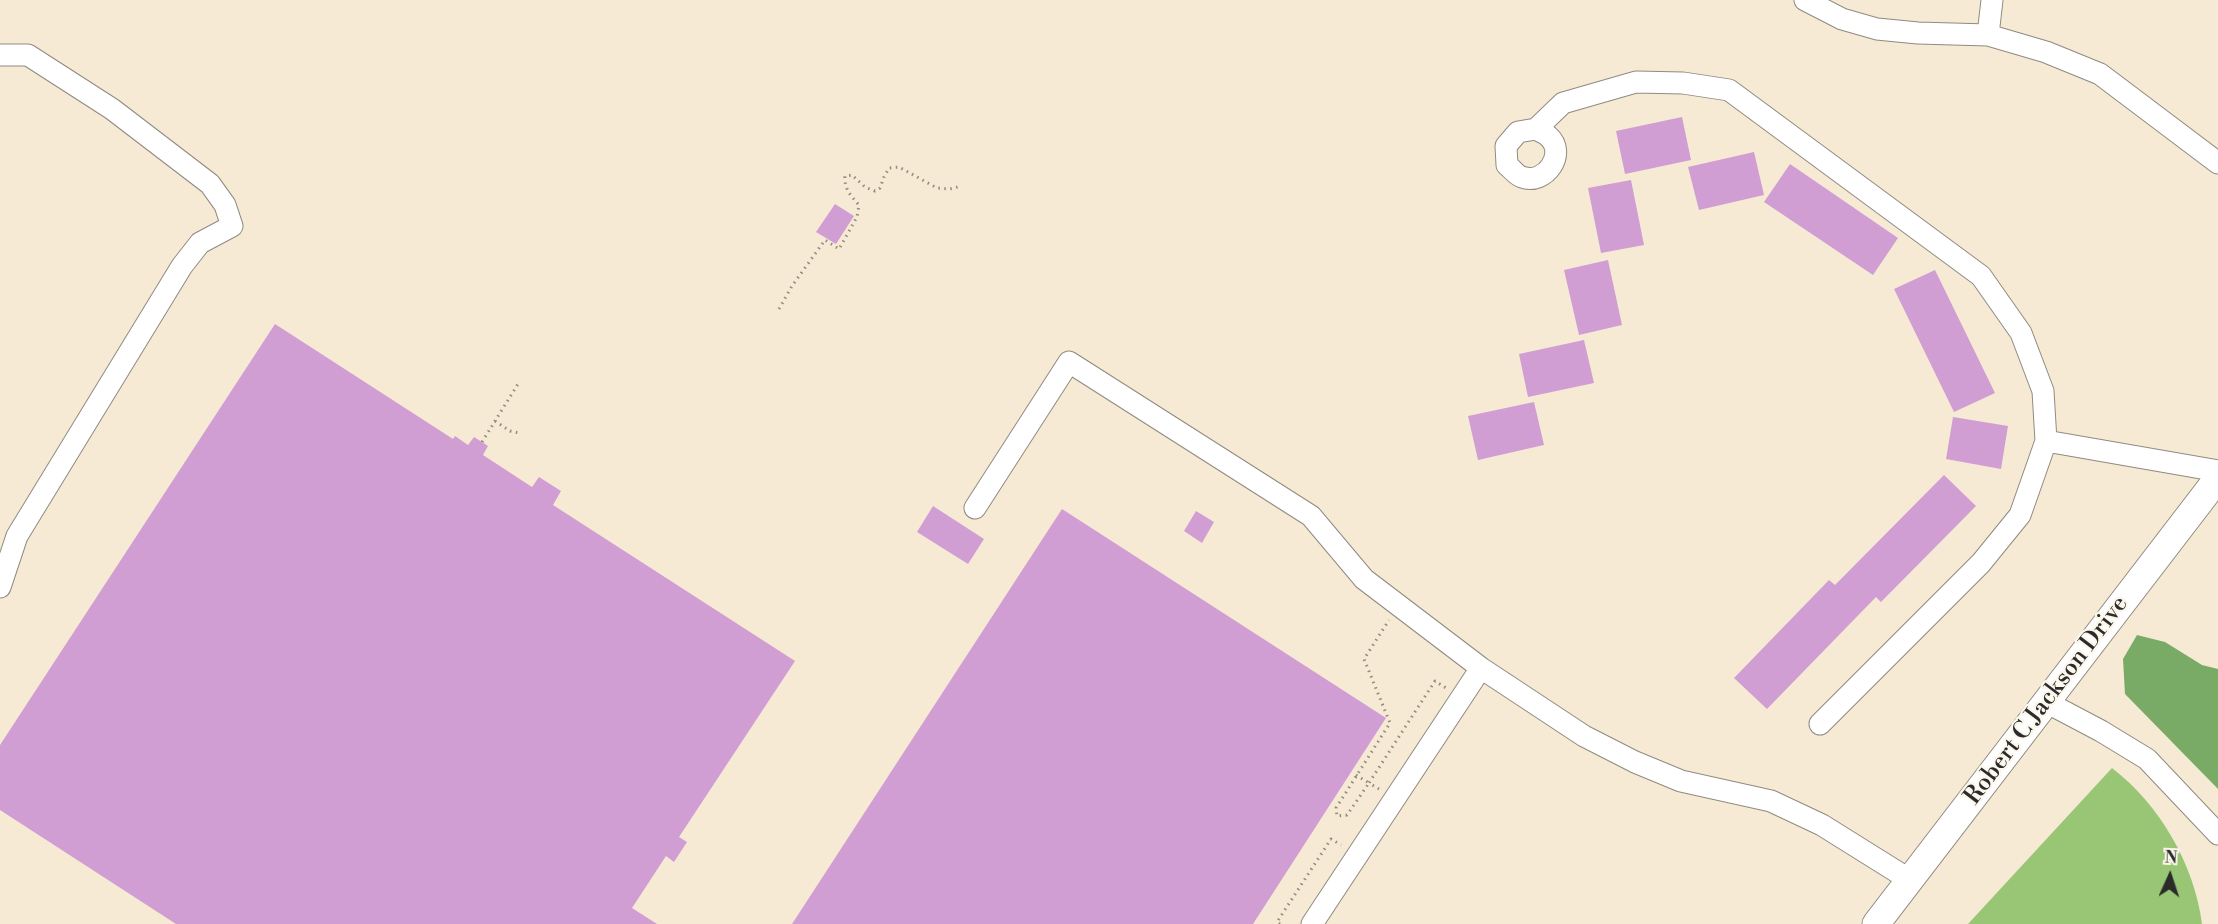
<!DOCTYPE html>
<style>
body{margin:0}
#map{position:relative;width:2218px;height:924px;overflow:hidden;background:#f6ead5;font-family:"Libre Bodoni",serif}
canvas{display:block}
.north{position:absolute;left:2140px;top:846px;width:60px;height:60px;-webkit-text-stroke:4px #fbf7ec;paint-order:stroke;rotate:3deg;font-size:16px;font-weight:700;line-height:24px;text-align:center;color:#2b2b2b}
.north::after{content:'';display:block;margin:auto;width:21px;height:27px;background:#2b2b2b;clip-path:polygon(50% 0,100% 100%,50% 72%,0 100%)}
</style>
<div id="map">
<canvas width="2218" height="924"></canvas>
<div class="north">N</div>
</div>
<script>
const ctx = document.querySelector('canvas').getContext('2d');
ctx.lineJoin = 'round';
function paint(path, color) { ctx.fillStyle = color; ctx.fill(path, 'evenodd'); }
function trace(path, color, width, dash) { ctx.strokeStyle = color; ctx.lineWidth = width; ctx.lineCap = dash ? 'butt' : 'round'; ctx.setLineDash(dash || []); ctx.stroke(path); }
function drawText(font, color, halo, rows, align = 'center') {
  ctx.font = font + ' "Libre Bodoni",serif'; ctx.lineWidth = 4.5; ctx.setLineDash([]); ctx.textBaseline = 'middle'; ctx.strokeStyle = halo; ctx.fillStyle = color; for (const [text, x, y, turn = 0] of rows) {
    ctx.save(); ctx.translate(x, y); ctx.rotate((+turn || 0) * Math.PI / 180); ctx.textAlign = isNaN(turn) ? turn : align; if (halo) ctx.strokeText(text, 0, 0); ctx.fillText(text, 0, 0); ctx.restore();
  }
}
paint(new Path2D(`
 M2112 768C2160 805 2194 864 2202 924H1968Z`), '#98c674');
paint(new Path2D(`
 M2137 635 2165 642 2202 665 2218 669V789L2125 694 2123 659Z`), '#7aab66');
paint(new Path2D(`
 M1682 117 1691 160 1625 174 1616 131Z
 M1754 152 1764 195 1699 210 1688 167Z
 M1790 164 1898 238 1873 275 1764 202Z
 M1631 180 1644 245 1601 253 1588 188Z
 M835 204 854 216 836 244 816 232Z
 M1608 260 1622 325 1579 335 1564 270Z
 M1935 270 1995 393 1954 412 1894 289Z
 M275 324 453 439 455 436 468 445 474 437 482 442 488 446 483 455 532 487 539 477 561 491 553 505 795 661 679 837 687 842 674 862 666 856 632 908 657 924H176L0 810V745Z
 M1584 340 1594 383 1528 397 1519 354Z
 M1534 402 1544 445 1478 460 1468 416Z
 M1953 417 2008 426 2001 469 1946 459Z
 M1944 475 1976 506 1881 602 1876 597 1767 709 1734 678 1829 580 1835 585Z
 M933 506 984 539 968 564 917 532Z
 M1062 509 1386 718 1253 924H792Z
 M1196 511 1214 522 1202 543 1184 531Z`), '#d09ed3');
const minor = new Path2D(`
 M1805 0 1842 19 1877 29 1918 33 1988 35 2046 52 2100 74 2218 163
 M1988 35 1992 0
 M0 55H28L112 109 210 184 225 205 232 226 200 243 182 266 17 536 0 587
 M1536 129C1539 131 1545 133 1548 136 1568 153 1545 186 1522 177 1517 176 1511 168 1507 165L1506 146 1518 132 1536 129 1563 103 1636 82 1683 83 1729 90 1981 276 2021 333 2043 391 2046 441 2020 515 1981 563 1820 724
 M2046 441 2218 471
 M975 508 1069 362 1311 516 1364 579 1481 668 1584 736 1635 762 1681 781 1771 801 1822 825 1910 880
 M2046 702 2101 731 2147 759 2218 834
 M1312 924 1481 668`);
const major = new Path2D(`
 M1876 924 2218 478`);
trace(minor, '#908a80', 23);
trace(major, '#908a80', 29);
trace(new Path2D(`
 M779 309 792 286 825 240 839 249 857 217 859 205C851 196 844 189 845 176L852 175 865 187 875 191 880 188 884 177 889 168 899 167 937 188 950 189 961 186
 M495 421 510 431 519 433
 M482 442 518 384
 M1356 775 1369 783 1347 815 1337 816 1336 808C1354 780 1372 751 1390 723L1364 659 1389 620
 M1379 789 1369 783 1435 681 1446 688
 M1280 924 1277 922 1331 839 1341 845`), '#908a80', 3, [1.5, 4.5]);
trace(minor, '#fff', 21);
trace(major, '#fff', 27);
drawText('24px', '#2b2b2b', '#fbf7ec', [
 ["Robert C Jackson Drive",2047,701,-53]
]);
</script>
